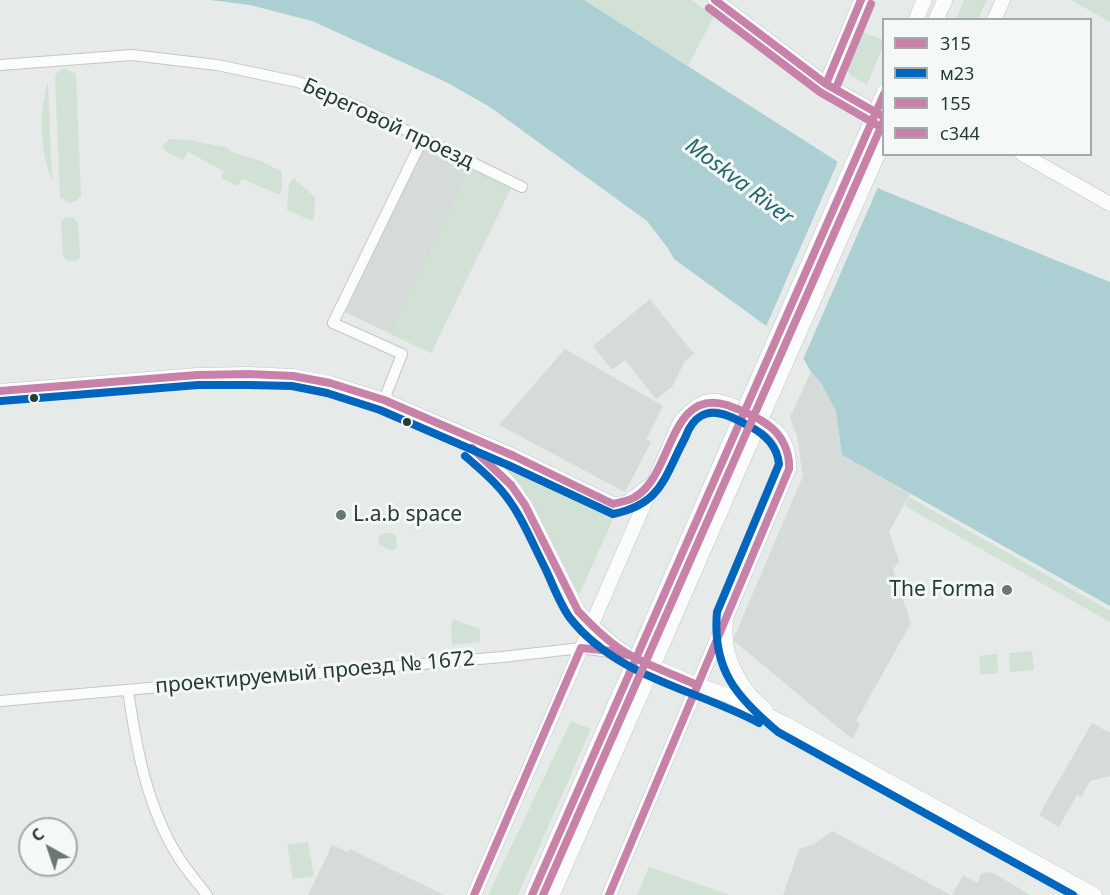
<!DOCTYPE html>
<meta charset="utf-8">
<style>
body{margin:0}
#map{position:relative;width:1110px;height:895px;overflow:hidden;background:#e6eae8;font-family:"Noto Sans",sans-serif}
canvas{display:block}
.legend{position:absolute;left:882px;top:18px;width:210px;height:138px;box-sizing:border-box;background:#f4f8f6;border:2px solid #a1aca8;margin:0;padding:8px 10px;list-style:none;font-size:18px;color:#253b34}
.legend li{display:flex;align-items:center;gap:12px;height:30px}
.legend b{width:30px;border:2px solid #a1aca8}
.north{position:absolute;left:18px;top:817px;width:60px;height:60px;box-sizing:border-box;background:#f4f8f6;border:2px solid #a1aca8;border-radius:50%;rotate:320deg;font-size:16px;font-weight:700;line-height:24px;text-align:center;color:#253b34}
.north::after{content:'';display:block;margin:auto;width:21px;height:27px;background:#697873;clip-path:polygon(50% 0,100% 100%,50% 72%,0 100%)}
</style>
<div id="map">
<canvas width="1110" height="895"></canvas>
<ul class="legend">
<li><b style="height:8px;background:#c882aa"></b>315</li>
<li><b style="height:8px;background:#0065bd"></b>м23</li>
<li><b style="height:8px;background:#c882aa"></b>155</li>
<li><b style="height:8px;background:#c882aa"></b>с344</li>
</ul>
<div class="north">С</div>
</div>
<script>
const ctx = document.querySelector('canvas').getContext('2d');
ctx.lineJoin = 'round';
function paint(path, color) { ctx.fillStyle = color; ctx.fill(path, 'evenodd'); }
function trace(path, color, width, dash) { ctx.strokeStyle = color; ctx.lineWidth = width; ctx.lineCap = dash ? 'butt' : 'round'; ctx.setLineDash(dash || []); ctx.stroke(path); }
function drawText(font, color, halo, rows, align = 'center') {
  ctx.font = font + ' "Noto Sans",sans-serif'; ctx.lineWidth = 6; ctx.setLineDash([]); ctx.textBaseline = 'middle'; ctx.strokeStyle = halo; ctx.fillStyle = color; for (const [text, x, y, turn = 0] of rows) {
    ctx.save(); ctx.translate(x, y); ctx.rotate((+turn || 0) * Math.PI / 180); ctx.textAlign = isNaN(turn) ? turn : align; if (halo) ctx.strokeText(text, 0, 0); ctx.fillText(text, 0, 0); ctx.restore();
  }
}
paint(new Path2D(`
 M424 147 511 188 431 353 345 312Z
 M650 299 694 354 685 361 672 387 656 399 625 360 612 370 593 346Z
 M565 349 663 406 646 439 651 442 625 492 499 425Z
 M811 372 821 383 836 411 842 455 910 494 889 532 899 561 893 570 911 623 856 721 860 724 852 739 733 640 803 476 797 436 790 417Z
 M1092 723 1110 733V776L1090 781 1081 797 1077 795 1059 827 1039 815Z
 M832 831 951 895H783L799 849 814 844Z
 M332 845 348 852 350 849 444 895H308Z
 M987 872 993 873 1030 895H952L963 875 978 883 981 874Z`), '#d4dbd8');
paint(new Path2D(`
 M584 0H691L714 16 688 66Z
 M964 0H987L978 19H956Z
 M1071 0H1110V22Z
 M862 32 883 40V46L867 85 850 75 847 67Z
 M65 68 76 74 81 196 76 201 69 203 60 197 55 76 59 71Z
 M48 82 52 181C40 147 38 116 48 82Z
 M169 139 188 140 224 147 229 149V151L261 161 282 172V187L280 195 242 179 238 186 221 178 224 171 188 152 183 160 165 151 162 146Z
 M469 168 511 188 431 353 390 334Z
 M293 178 315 197 314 219 312 221 287 210 289 185Z
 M66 217 74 218 78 223 80 256 79 258 76 261H68L63 256 61 222Z
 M491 453 606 510 616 512 579 595 534 507 520 484Z
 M909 497 1110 611V622L905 506Z
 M392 533 396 536 397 547 393 551 380 545 378 540 381 534Z
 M453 619 480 629V642L452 645 451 623Z
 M1032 651 1034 670 1010 672 1009 653Z
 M997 654 998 673 981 675 979 656Z
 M571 721 591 729 518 895H488Z
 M308 842 314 876 293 879 287 845Z
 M649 867 730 895H637Z`), '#d1e1d5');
paint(new Path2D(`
 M211 0H584L882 190 1110 282V606L842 455 836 411 821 383 811 372 798 349 674 259 667 247 647 221 490 107 446 82 312 21 250 5Z`), '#accfd3');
paint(new Path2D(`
 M839 159 879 185 802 362 795 351 765 329Z`), '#e6eae8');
const minor = new Path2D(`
 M0 65 132 55 217 65 298 82 352 104 522 187
 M384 400 402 354 333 323 423 138
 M128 690C136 747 147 808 179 858 187 871 198 883 207 895
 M0 701 502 657 581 648 624 654`);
const tertiary = new Path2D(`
 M715 0 826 84 884 117
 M994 20 1003 0
 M826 84 861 0
 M1022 154 1110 204
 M0 391 197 375 249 374 293 376 330 383 384 400 514 456 613 504 626 503 650 485
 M442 426 496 469 511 485 525 505 578 611 591 625 614 645 629 655 697 685 727 695 784 723 1095 895
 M726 622C722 657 740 689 766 710
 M474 895 680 422C688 413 697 403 710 401 726 398 769 422 780 435 787 444 790 459 789 469L609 895`);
const secondary = new Path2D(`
 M916 20 924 0
 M936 20 945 0
 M640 649 731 440
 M657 656 748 448
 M532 895 625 682
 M552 895 643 689`);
trace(minor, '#c3c7c5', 12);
trace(tertiary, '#c3c7c5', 15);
trace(secondary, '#c2c7c5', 16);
trace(minor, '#fbfcfc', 10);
trace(tertiary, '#fbfcfc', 14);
trace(secondary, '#fbfcfc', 15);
const secondaryBridge = new Path2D(`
 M731 440 884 93
 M748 448 884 140
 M625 682 640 649
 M643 689 657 656`);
trace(secondaryBridge, '#c2c7c5', 16, []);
trace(secondaryBridge, '#fbfcfc', 15);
trace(new Path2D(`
 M0 391 197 375 249 374 293 376 330 383 384 400 514 456 613 504C620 502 629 501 635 497 673 475 669 387 727 405 741 410 756 416 768 425 782 435 790 452 789 469L609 895
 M472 448 511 485 525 505 578 611C593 627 609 643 628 654 650 666 674 675 697 685
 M474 895 581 648 612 651 632 656
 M532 895 884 94`), '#c882aa', 8);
trace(new Path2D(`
 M1 401 198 385H249L292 386 327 393 380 410 510 466 613 514C662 504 664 477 685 438 688 430 693 420 701 416 715 407 736 419 749 426 765 434 777 445 779 464L717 612C712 669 736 697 778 732L1073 895
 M465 456C478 467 491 478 501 490 521 513 532 543 546 570 553 585 560 605 570 618 617 678 696 689 759 723`), '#0065bd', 8);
trace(new Path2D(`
 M709 8 820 92 879 126
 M836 88 871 4
 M543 895 884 120`), '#c882aa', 8);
trace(new Path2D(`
 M715 0 826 84 884 117
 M826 84 861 0`), '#c882aa', 8);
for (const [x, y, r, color] of [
 [34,398,5,"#253b34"],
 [407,422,5,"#253b34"],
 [341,515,6,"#697873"],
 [1007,590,6,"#697873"]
]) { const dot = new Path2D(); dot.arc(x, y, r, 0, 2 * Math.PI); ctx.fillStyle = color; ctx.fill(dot); trace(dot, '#f4f8f6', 2); }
drawText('21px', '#253b34', '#f4f8f6', [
 ["Береговой проезд",388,124,25],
 ["проектируемый проезд № 1672",315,673,-5]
]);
drawText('21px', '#253b34', '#f4f8f6', [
 ["L.a.b space",353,515],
 ["The Forma",995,590,"right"]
], 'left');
drawText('italic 22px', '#276670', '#f4f8f6', [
 ["Moskva River",739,182,37]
]);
</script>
